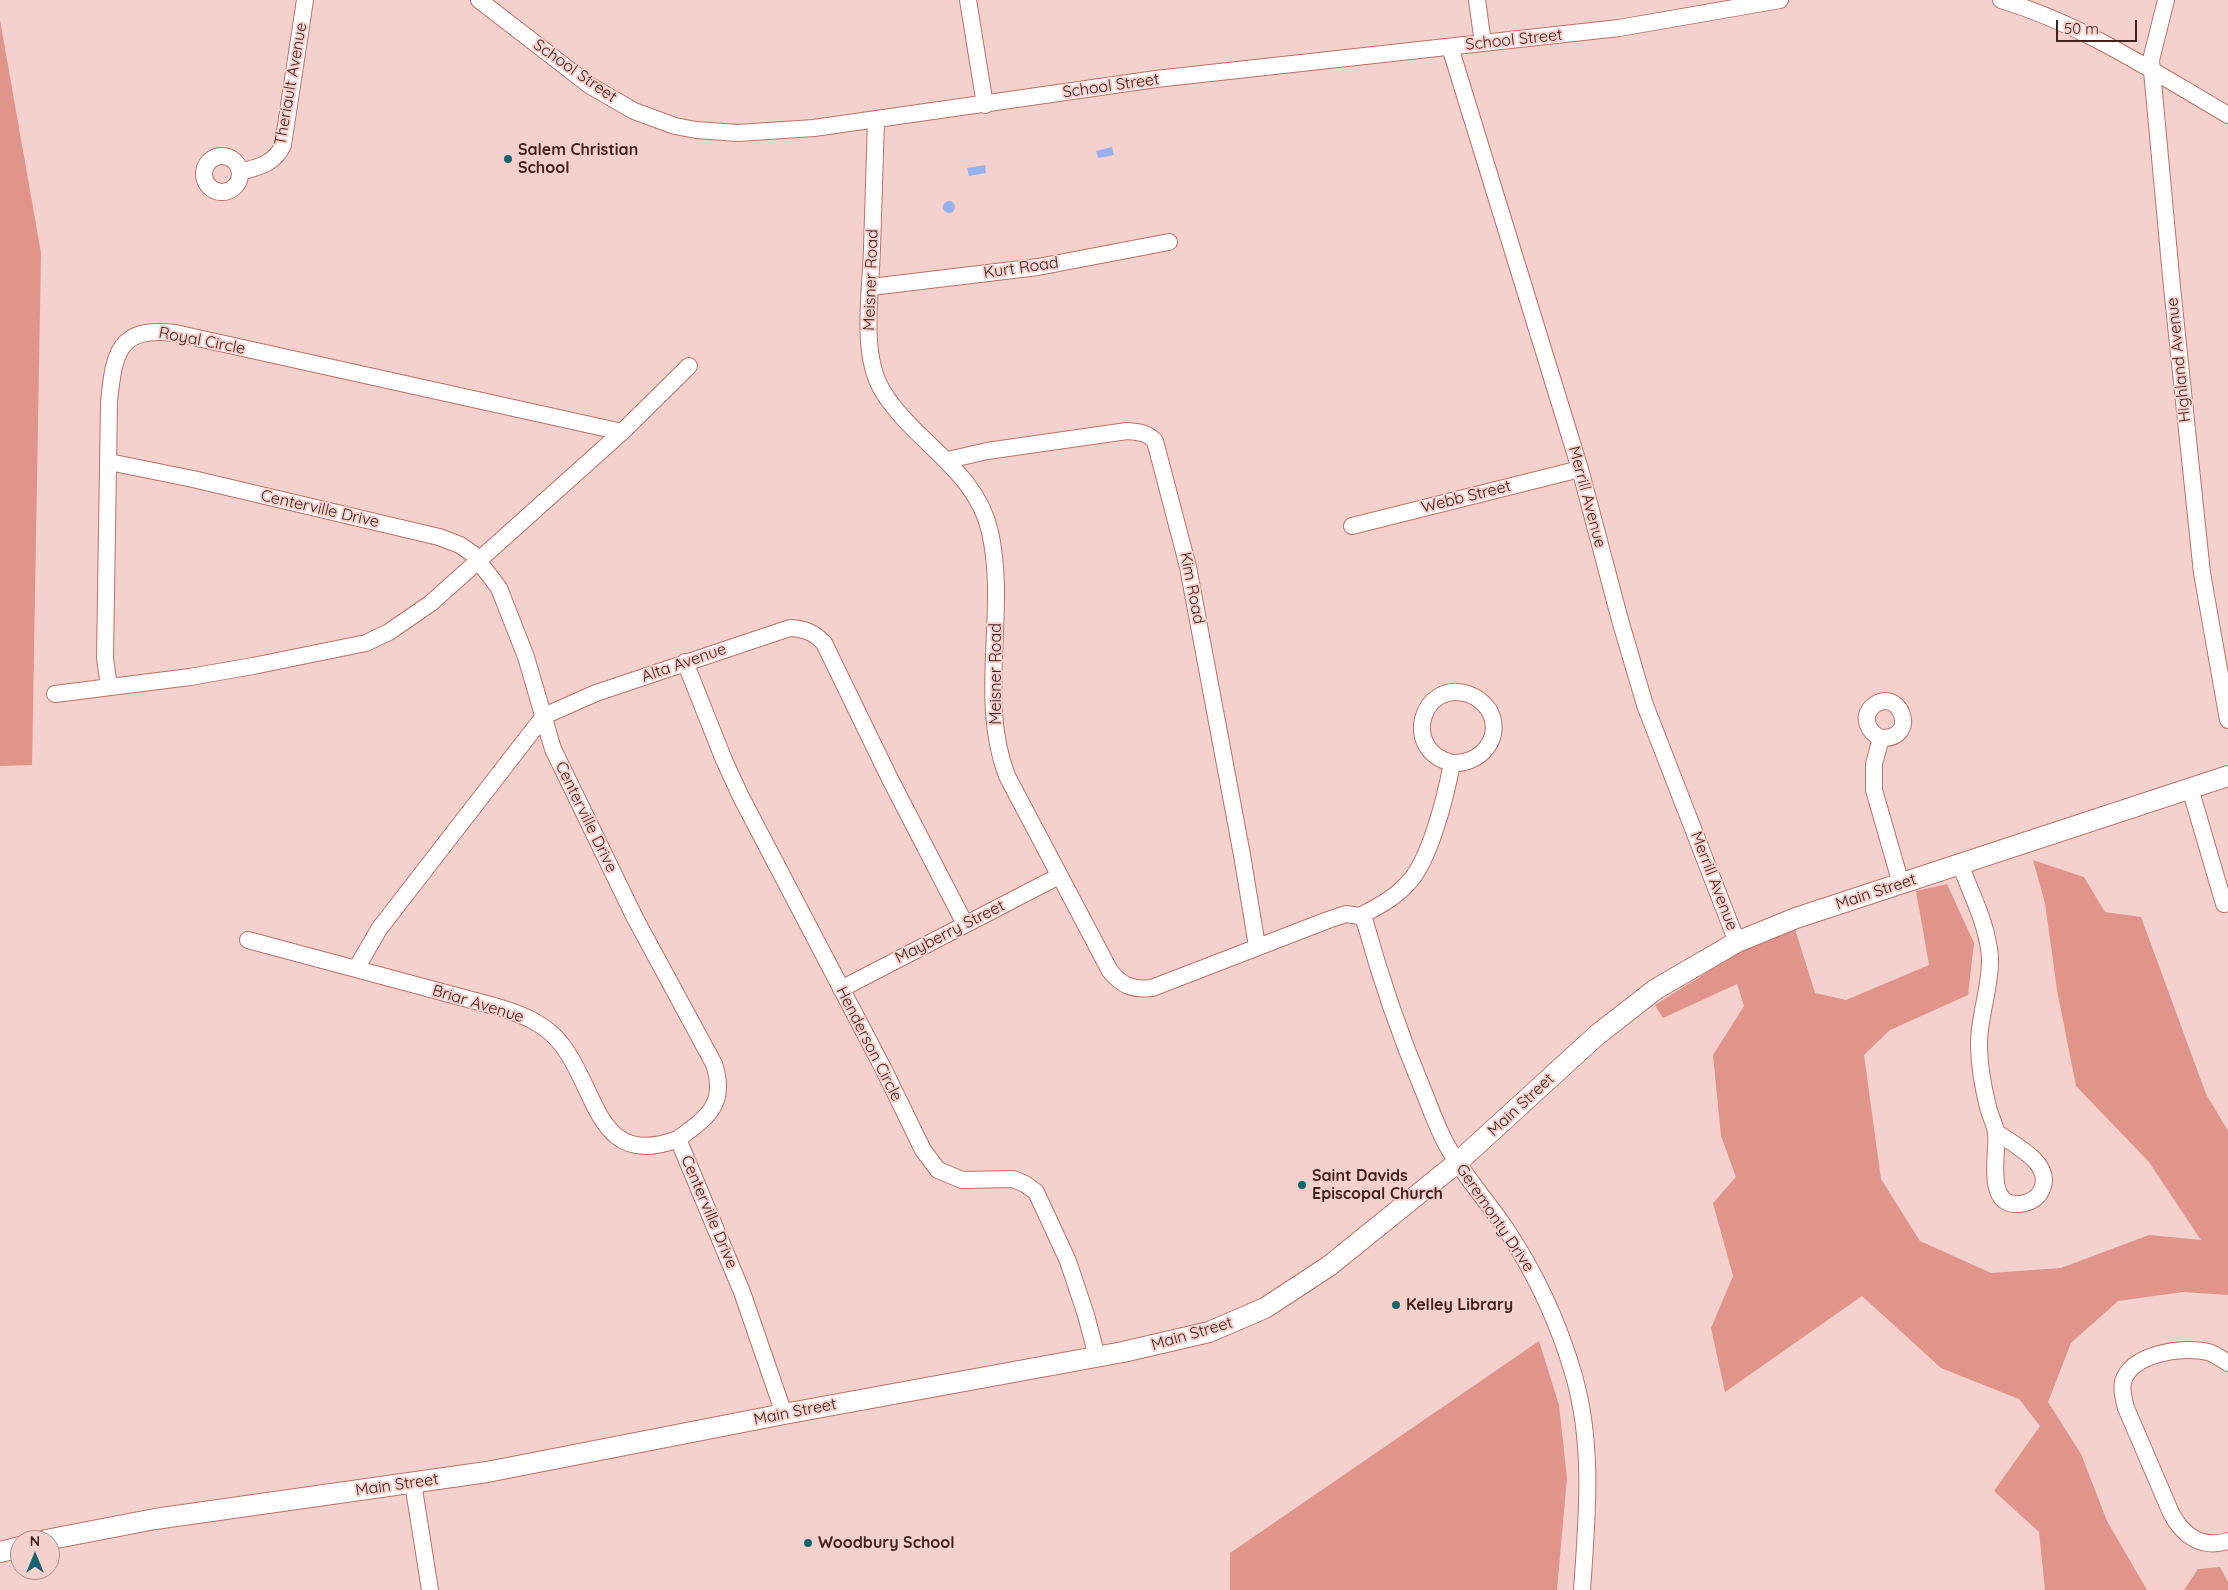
<!DOCTYPE html>
<style>
body{margin:0}
#map{position:relative;width:2228px;height:1590px;overflow:hidden;background:#f4d1cc;font-family:Quicksand,sans-serif}
canvas{display:block}
.north{position:absolute;left:10px;top:1530px;width:50px;height:50px;box-sizing:border-box;background:#f4d1cc;border:1px solid #ad8b87;border-radius:50%;rotate:0deg;font-size:14px;font-weight:700;line-height:20px;text-align:center;color:#42221f}
.north::after{content:'';display:block;margin:auto;width:18px;height:22px;background:#18646e;clip-path:polygon(50% 0,100% 100%,50% 72%,0 100%)}
.scale{position:absolute;left:2056px;top:20px;width:81px;height:22px;box-sizing:border-box;border:2px solid #42221f;border-top:0;padding-left:6px;font-size:15px;line-height:18px;white-space:nowrap;color:#42221f;-webkit-text-stroke:4px #f4d1cc;paint-order:stroke}
</style>
<div id="map">
<canvas width="2228" height="1590"></canvas>
<div class="north">N</div>
<div class="scale">50 m</div>
</div>
<script>
const ctx = document.querySelector('canvas').getContext('2d');
ctx.lineJoin = 'round';
function paint(path, color) { ctx.fillStyle = color; ctx.fill(path, 'evenodd'); }
function trace(path, color, width, dash) { ctx.strokeStyle = color; ctx.lineWidth = width; ctx.lineCap = dash ? 'butt' : 'round'; ctx.setLineDash(dash || []); ctx.stroke(path); }
function drawText(font, color, halo, rows, align = 'center') {
  ctx.font = font + ' Quicksand,sans-serif'; ctx.lineWidth = 4; ctx.setLineDash([]); ctx.textBaseline = 'middle'; ctx.strokeStyle = halo; ctx.fillStyle = color; for (const [text, x, y, turn = 0] of rows) {
    ctx.save(); ctx.translate(x, y); ctx.rotate((+turn || 0) * Math.PI / 180); ctx.textAlign = isNaN(turn) ? turn : align; if (halo) ctx.strokeText(text, 0, 0); ctx.fillText(text, 0, 0); ctx.restore();
  }
}
paint(new Path2D(`
 M0 20 41 253 32 765 0 766Z
 M2033 860 2084 877 2105 912 2141 917 2206 1094 2228 1131V1295L2183 1292 2118 1301 2071 1343 2048 1402 2081 1454 2107 1521 2147 1590H2045L2039 1532 1994 1491 2040 1426 2019 1399 1941 1368 1862 1296 1725 1392 1711 1328 1733 1276 1713 1203 1736 1177 1721 1136 1713 1055 1744 1006 1737 984 1663 1018 1655 1005 1741 951 1795 929 1815 993 1846 1000 1929 965 1916 891 1947 884 1974 943 1968 995 1890 1030 1864 1055 1881 1179 1920 1241 1991 1273 2061 1268 2149 1235 2201 1240 2149 1162 2076 1086 2057 990 2045 903Z
 M1539 1341 1559 1405 1567 1478 1557 1590H1230V1553Z
 M2220 1567 2228 1582V1590H2184L2198 1569Z`), '#e1948a');
paint(new Path2D(`
 M1112 147 1114 155 1098 158 1096 151Z
 M985 165 986 173 969 176 967 168Z
 M943 207a6 6 0 1 1 12 0a6 6 0 1 1-12 0Z`), '#97b0f2');
const minor = new Path2D(`
 M479 0 589 85 634 111 675 126 696 130 738 133 814 128 1156 79 1619 28 1780 0
 M968 0 985 105
 M1477 0 1483 43
 M2001 0C2084 25 2154 72 2228 115
 M2166 0 2151 60 2172 287 2202 573 2228 720
 M1450 47 1580 469 1620 620 1645 705 1737 942
 M876 120C875 163 873 206 872 248 871 290 860 353 882 390 913 442 976 469 990 532 1008 612 977 698 1007 776L1110 971C1122 986 1133 990 1152 988L1328 920 1346 914 1360 916
 M204 174a18 18 0 1 1 36 0a18 18 0 1 1-36 0Z
 M240 172C258 167 275 164 283 145L305 0
 M871 287 1038 267 1169 242
 M948 460 987 451 1127 431C1139 432 1146 432 1155 441L1188 567 1242 855 1257 946
 M109 462 193 479 439 537 460 545 473 554 499 588 526 657 553 749 635 918 714 1064C727 1104 708 1117 678 1139L742 1292 784 1414
 M1352 526 1580 469
 M685 662 724 760 741 797 884 1070 923 1150 938 1170 962 1180 1013 1179 1025 1184 1036 1192 1068 1261 1086 1315 1097 1357
 M109 687 105 658 109 402C114 353 118 326 175 333L622 432
 M55 694 190 677 253 666 366 643 389 632 431 603 622 432 689 366
 M1881 738C1869 733 1861 718 1872 707 1898 683 1922 739 1881 738L1874 764V790L1901 884
 M2190 788 2224 904
 M1960 864C1971 894 1988 925 1990 958 1991 987 1979 1015 1979 1044 1979 1065 1983 1087 1988 1107 1990 1116 1995 1124 1996 1133 1999 1152 1982 1213 2025 1203 2033 1201 2039 1196 2042 1189 2053 1163 2014 1145 1996 1132
 M1360 916 1365 922C1381 980 1400 1035 1423 1090 1431 1109 1438 1131 1449 1149 1465 1177 1488 1202 1506 1229 1536 1274 1559 1324 1574 1376 1594 1446 1587 1518 1582 1590
 M1360 916C1377 907 1395 898 1408 883 1430 861 1446 795 1452 763 1400 750 1422 679 1468 694 1477 697 1484 703 1489 710 1504 738 1480 765 1452 763
 M248 940 494 1006C519 1013 546 1023 562 1045 598 1091 597 1170 678 1139
 M356 969 379 929 544 716 596 693 790 628C805 629 813 632 824 643L890 779 965 924
 M841 989 1059 876
 M2228 1363C2222 1359 2215 1354 2208 1352 2184 1346 2131 1353 2123 1382 2121 1391 2124 1400 2126 1408L2171 1513C2183 1536 2202 1549 2228 1541
 M413 1483 430 1590`);
const major = new Path2D(`
 M46 1540 155 1519 487 1472 784 1414 1123 1352 1209 1332 1265 1308 1329 1266 1458 1162 1597 1035 1656 989 1737 942 1796 918 2228 776
 M0 1552 20 1547`);
trace(minor, '#be7168', 18);
trace(major, '#be7168', 22);
trace(minor, '#fff', 16);
trace(major, '#fff', 20);
for (const [x, y, r, color] of [
 [508,159,5,"#18646e"],
 [1302,1185,5,"#18646e"],
 [1396,1305,5,"#18646e"],
 [808,1543,5,"#18646e"]
]) { const dot = new Path2D(); dot.arc(x, y, r, 0, 2 * Math.PI); ctx.fillStyle = color; ctx.fill(dot); trace(dot, '#f4d1cc', 2); }
drawText('16px', '#42221f', '#f4d1cc', [
 ["School Street",1514,40,-6],
 ["School Street",575,71,35],
 ["Theriault Avenue",291,84,-80],
 ["School Street",1111,86,-8],
 ["Kurt Road",1021,268,-8],
 ["Meisner Road",871,280,-88],
 ["Royal Circle",202,341,11],
 ["Highland Avenue",2179,360,-96],
 ["Webb Street",1466,497,-14],
 ["Merrill Avenue",1587,497,75],
 ["Centerville Drive",320,509,13],
 ["Kim Road",1192,588,79],
 ["Alta Avenue",684,663,-19],
 ["Meisner Road",996,674,-90],
 ["Centerville Drive",586,817,64],
 ["Merrill Avenue",1714,881,69],
 ["Main Street",1876,892,-18],
 ["Mayberry Street",950,932,-27],
 ["Briar Avenue",478,1004,17],
 ["Henderson Circle",869,1044,63],
 ["Main Street",1521,1105,-43],
 ["Centerville Drive",709,1212,67],
 ["Geremonty Drive",1495,1218,56],
 ["Main Street",1192,1334,-16],
 ["Main Street",795,1412,-11],
 ["Main Street",397,1485,-8]
]);
drawText('bold 16px', '#42221f', '#f4d1cc', [
 ["Salem Christian",518,150],
 ["School",518,168],
 ["Saint Davids",1312,1176],
 ["Episcopal Church",1312,1194],
 ["Kelley Library",1406,1305],
 ["Woodbury School",818,1543]
], 'left');
</script>
